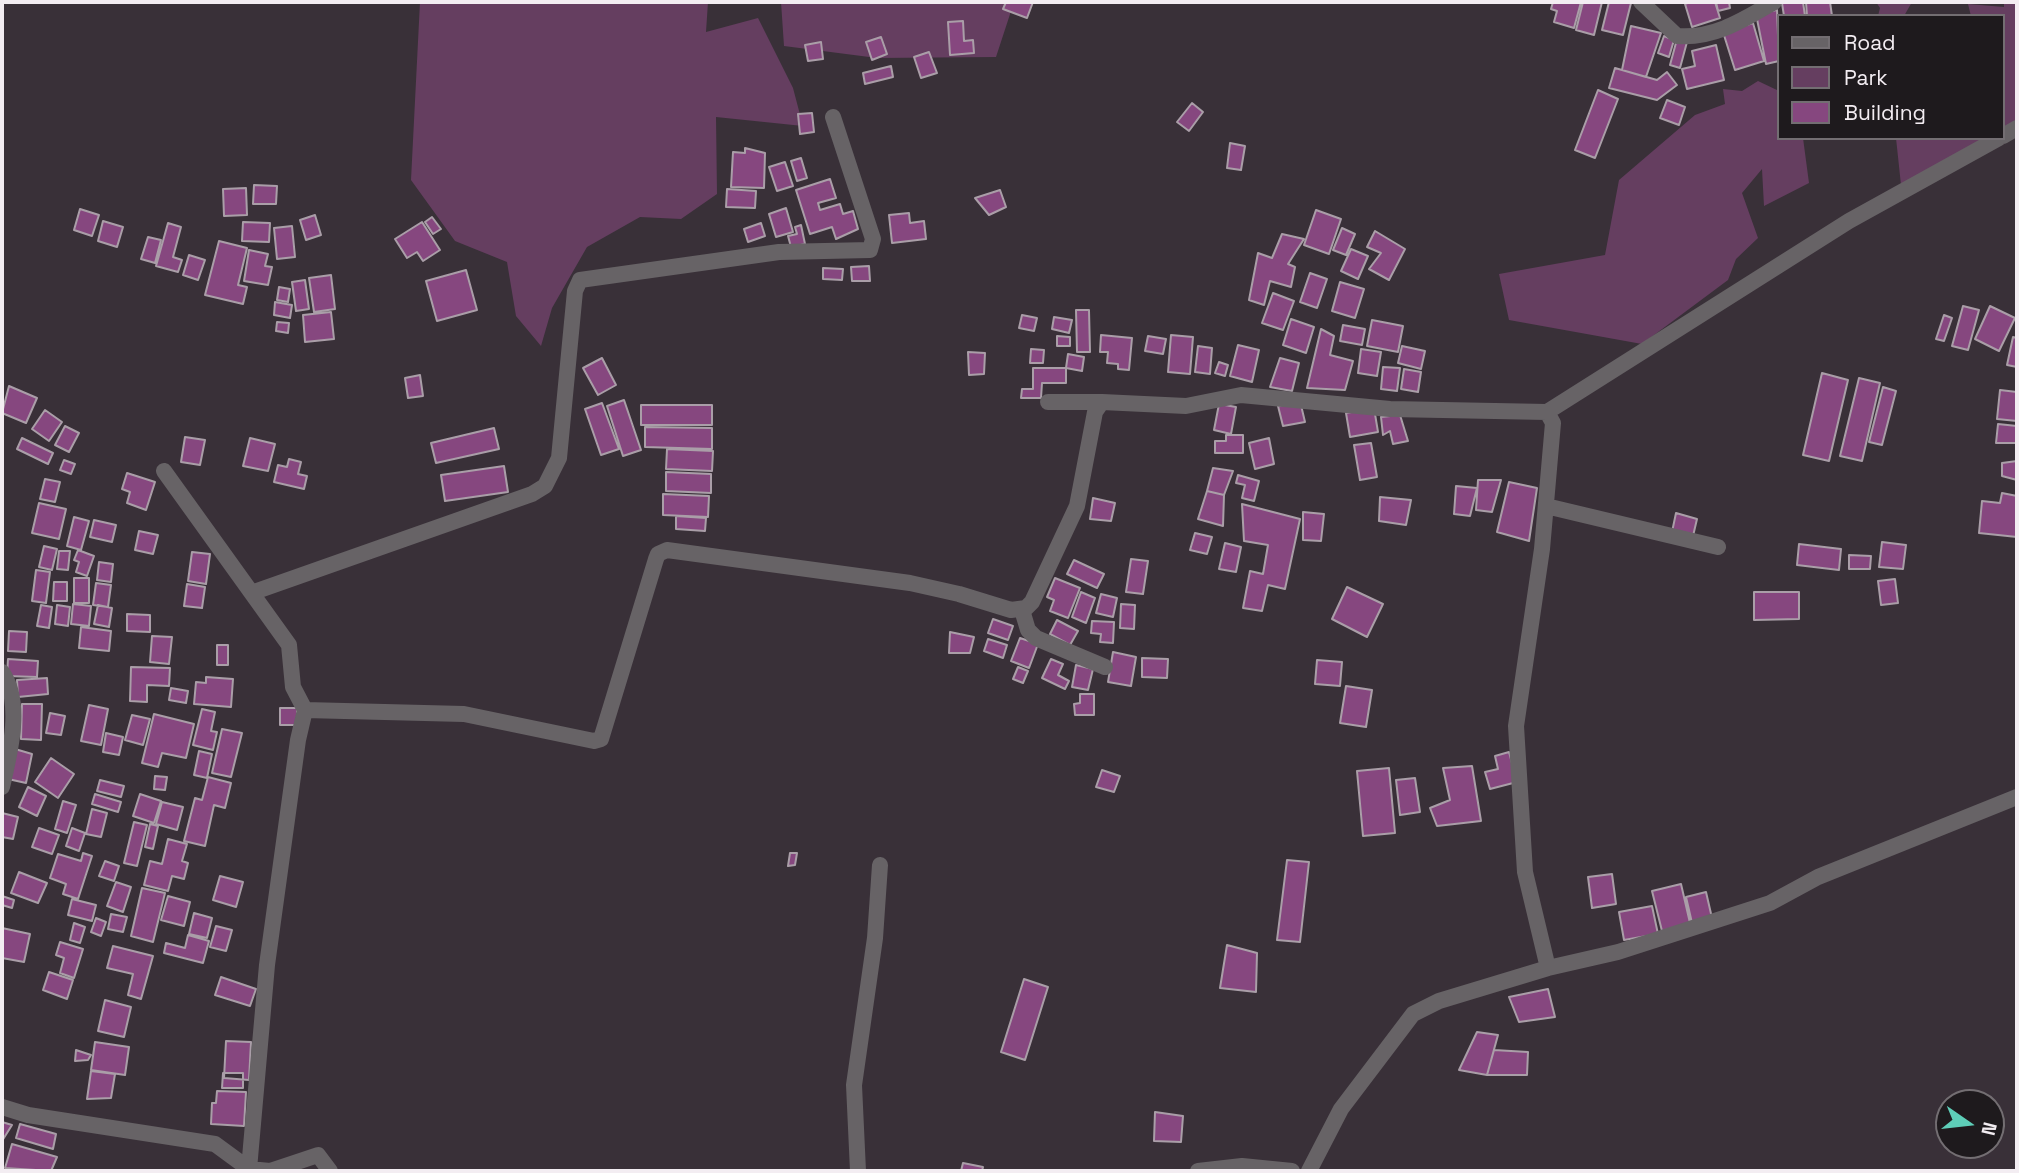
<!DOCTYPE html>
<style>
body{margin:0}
#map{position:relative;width:2019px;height:1173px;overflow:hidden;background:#393038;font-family:"Space Grotesk",sans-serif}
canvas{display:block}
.frame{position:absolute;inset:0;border:4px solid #f3edf2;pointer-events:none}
.legend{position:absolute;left:1777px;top:14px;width:228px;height:126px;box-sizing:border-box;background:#1e1a1d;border:2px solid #736e72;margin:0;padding:9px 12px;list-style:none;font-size:21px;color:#f3edf2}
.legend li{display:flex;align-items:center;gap:14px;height:35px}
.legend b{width:35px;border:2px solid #736e72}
.north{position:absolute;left:1935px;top:1089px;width:70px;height:70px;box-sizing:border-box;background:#1e1a1d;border:2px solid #736e72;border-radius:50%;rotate:104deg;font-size:19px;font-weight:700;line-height:28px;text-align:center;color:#f3edf2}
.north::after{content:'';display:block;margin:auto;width:24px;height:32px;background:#5eceb8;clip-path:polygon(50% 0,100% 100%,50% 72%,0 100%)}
</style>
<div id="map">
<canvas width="2019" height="1173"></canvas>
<div class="frame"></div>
<ul class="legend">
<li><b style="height:9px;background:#676366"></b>Road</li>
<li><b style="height:19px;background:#653e60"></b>Park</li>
<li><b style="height:19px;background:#86477f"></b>Building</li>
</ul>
<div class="north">N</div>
</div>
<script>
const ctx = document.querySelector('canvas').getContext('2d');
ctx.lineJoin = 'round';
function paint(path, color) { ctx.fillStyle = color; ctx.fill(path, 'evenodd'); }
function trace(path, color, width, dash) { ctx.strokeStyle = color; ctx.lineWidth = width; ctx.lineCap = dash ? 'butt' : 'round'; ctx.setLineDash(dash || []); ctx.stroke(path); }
paint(new Path2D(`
 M420 2H708L706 32 758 18 793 88 803 126 716 117 717 194 681 219 640 217 587 247 552 308 541 346 516 316 507 262 455 241 411 180Z
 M781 2H1014L996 57 877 58 784 46Z
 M1876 2H1912L1904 16H1878L1880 8Z
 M2004 2H2017V131L2003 138V16H1971L1968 4 2004 7Z
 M1758 81 1779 91V138H1803L1809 183 1764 206 1762 169 1742 193 1758 238 1736 259 1728 280 1642 344 1509 320 1499 274 1605 255 1619 180 1695 115 1725 104 1723 89 1742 91Z
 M1896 138H2002L1901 185Z`), '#653e60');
const building = new Path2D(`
 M1006 2H1033L1027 18 1003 9Z
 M1553 2H1581L1574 28 1554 22 1557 11 1551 9Z
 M1583 2H1602L1594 35 1576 30Z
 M1609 2 1631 3 1623 35 1602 30Z
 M1690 2H1715L1720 18 1692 27 1685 4Z
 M1716 2H1729L1730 8 1718 11Z
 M1803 2 1805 16H1784L1782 3Z
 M1806 2H1830L1832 16H1807Z
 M1777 10 1779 61 1766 64 1756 14Z
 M963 21 964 41 973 40 974 53 950 55 948 22Z
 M1753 23 1764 61 1735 70 1723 32Z
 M1631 26 1661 33 1646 77 1622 70Z
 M1664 36 1674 40 1669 57 1658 53Z
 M881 37 887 54 872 60 866 42Z
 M1677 39 1687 42 1680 68 1670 65Z
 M821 42 823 59 808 61 805 45Z
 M1716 45 1724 80 1687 89 1682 69 1695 66 1692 51Z
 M929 52 937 73 921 78 914 57Z
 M891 66 893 77 865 84 863 73Z
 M1615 68 1657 80 1667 72 1677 85 1657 100 1609 88Z
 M1598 90 1618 99 1595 158 1575 150Z
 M1667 100 1685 107 1679 125 1660 118Z
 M1192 103 1203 112 1189 131 1177 122Z
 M812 113 814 132 800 134 798 114Z
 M1230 143 1245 146 1241 170 1227 168Z
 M745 148 765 153 764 188 731 187 733 152 745 153Z
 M801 158 807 178 797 181 791 161Z
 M785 162 793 186 777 191 769 167Z
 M830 179 836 198 818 203 820 210 840 204 843 214 853 211 858 229 836 239 832 227 810 234 796 190Z
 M254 185 277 186 276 204H253Z
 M246 188 247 215 224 216 223 189Z
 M727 189 756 191 755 208 726 207Z
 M1000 190 1006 207 989 215 975 198Z
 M786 208 793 232 776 237 769 214Z
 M80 209 99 215 92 236 74 230Z
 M1316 210 1341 219 1329 254 1304 245Z
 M909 213 910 223 924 221 926 239 892 243 889 215Z
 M315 215 321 235 306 240 300 220Z
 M432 217 441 229 433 234 425 222Z
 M103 221 123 227 117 247 98 241Z
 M243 222 270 223 269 242 242 241Z
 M422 222 440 250 423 261 417 252 407 258 395 239Z
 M168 223 181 227 173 257 182 260 178 272 156 266Z
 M761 223 765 236 748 242 744 229Z
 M801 225 805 244 791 247 788 236 797 234 795 227Z
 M292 226 295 257 277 259 274 228Z
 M1342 228 1355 234 1346 255 1333 250Z
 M1375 231 1405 249 1389 280 1369 269 1381 253 1367 247Z
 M1282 234 1304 239 1288 264 1295 267 1291 287 1270 281 1264 305 1249 300 1258 253 1272 258Z
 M148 237 161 240 155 263 141 259Z
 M219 241 247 248 238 285 247 287 243 304 205 295Z
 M1351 249 1368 256 1358 279 1341 271Z
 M249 250 268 254 265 266 272 267 268 285 244 281Z
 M189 255 205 260 198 280 183 275Z
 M869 266 870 281H852L851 267Z
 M823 268 843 269 842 280 823 279Z
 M466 270 477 310 437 321 426 281Z
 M1310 273 1327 279 1317 308 1300 302Z
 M331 275 335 309 314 312 309 278Z
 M305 280 309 309 296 311 292 282Z
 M1340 282 1364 289 1355 318 1332 311Z
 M279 287 290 289 288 302 277 300Z
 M1273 293 1294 301 1283 330 1262 323Z
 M275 302 292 305 290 318 274 315Z
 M1963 306 1979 310 1968 350 1952 346Z
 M1990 306 2015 318 1999 351 1975 339Z
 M1076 310H1089L1090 352H1077Z
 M331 312 334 339 305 342 303 315Z
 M1022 315 1037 318 1034 331 1019 328Z
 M1944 315 1952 318 1944 341 1936 339Z
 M1054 317 1072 320 1069 333 1052 329Z
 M1291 319 1314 327 1306 353 1283 345Z
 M1372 320 1403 326 1398 352 1367 346Z
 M277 322 289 323 288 333 276 331Z
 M1343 325 1365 329 1362 345 1340 341Z
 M1321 329 1334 336 1330 355 1353 361 1345 390 1307 388Z
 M1101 335 1132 338 1129 370 1118 369V364L1107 363 1108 352H1100Z
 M1171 335 1193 337 1190 374 1168 372Z
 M1057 336 1070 337V346H1057Z
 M1148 336 1166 339 1163 354 1145 351Z
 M2013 337 2017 338V367L2007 365Z
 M1238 345 1259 350 1252 382 1230 376Z
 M1198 346 1212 348 1210 374 1195 372Z
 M1402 346 1425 351 1421 369 1398 363Z
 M1031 349 1044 350 1043 363H1030Z
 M1361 349 1381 352 1377 376 1358 373Z
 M968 352 985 353 984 374 969 375Z
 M1068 354 1084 357 1082 371 1066 368Z
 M602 358 616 385 598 395 583 368Z
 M1280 358 1299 363 1292 391 1270 387Z
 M1219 362 1228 365 1225 376 1215 373Z
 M1383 367 1400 368 1397 391 1381 389Z
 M1033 368H1066V383H1042L1041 398H1021L1022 389H1033Z
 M1404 369 1421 372 1418 392 1401 389Z
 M1822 373 1848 380 1829 461 1803 455Z
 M420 375 423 396 408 398 405 378Z
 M1859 378 1880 383 1862 461 1840 456Z
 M9 386 37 398 26 423 2 413Z
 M1883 387 1896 391 1882 445 1869 442Z
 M2000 390 2017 392V421L1997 419Z
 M624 400 641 450 623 456 607 406Z
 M1300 401 1305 422 1283 426 1278 406Z
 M602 403 619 449 601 455 585 409Z
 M1219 404 1236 407 1231 434 1214 430Z
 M641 405H712V425H641Z
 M1374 408 1378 432 1350 437 1346 413Z
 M45 410 62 422 49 441 32 429Z
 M1400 415 1408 441 1393 444 1390 431 1383 435 1381 417Z
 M1998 424 2017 426V443H1996Z
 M65 426 79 433 69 452 55 445Z
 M645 427 712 428V449L645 447Z
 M494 428 499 449 436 463 431 443Z
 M1226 435H1243V453H1215V441H1226Z
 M185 437 205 440 200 465 181 462Z
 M22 438 53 453 48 464 17 449Z
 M250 438 275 444 268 471 243 466Z
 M1269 438 1274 464 1255 469 1249 443Z
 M1371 443 1377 477 1360 480 1354 445Z
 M667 449 713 451 712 471 666 469Z
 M289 459 301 462 298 474 307 476 304 489 274 482 278 465 287 467Z
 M64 460 75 464 71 474 60 470Z
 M2017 461V480L2002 476V463Z
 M504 466 508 492 445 501 441 475Z
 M1213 468 1233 471 1224 495 1207 491Z
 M666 472 711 474V493L666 491Z
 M127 473 155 482 146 510 127 503 130 492 122 489Z
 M1238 475 1259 481 1254 501 1242 498 1245 485 1236 483Z
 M45 479 60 482 55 502 40 499Z
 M1478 480H1501L1492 512 1476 510Z
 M1509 482 1537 488 1529 541 1497 532Z
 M1456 486 1477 488 1470 516 1454 514Z
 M1207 491 1224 495 1223 526 1198 519Z
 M2002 493 2017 496V537L1979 533 1982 501 2000 503Z
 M663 494 709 496 708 517 663 515Z
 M1380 497 1411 500 1406 525 1379 521Z
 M1093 498 1115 503 1111 521 1090 519Z
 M39 503 66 509 59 539 32 533Z
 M1242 504 1300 519 1285 589 1268 585 1262 611 1243 608 1250 571 1263 574 1268 545 1244 541Z
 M1303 512 1324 514 1321 541 1303 540Z
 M1676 513 1697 519 1693 536 1672 532Z
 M676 516 706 518 705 531 676 529Z
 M74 517 89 521 81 550 67 546Z
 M94 520 116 525 112 542 90 537Z
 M139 531 158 535 153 554 135 550Z
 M1195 533 1212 537 1207 554 1190 550Z
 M1882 542 1906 545 1903 569 1879 567Z
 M1225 543 1241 547 1236 572 1219 569Z
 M1799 544 1841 549 1839 570 1797 565Z
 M44 546 57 549 52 570 39 567Z
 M78 550 94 556 87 576 76 572 79 562 74 560Z
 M59 551H70L68 570 57 569Z
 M192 552 210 554 206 584 188 581Z
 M1849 555 1871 556 1870 569H1849Z
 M1131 559 1148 561 1143 594 1126 592Z
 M1074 560 1104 574 1097 588 1067 574Z
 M99 562 113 564 111 582 97 580Z
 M36 570 50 572 46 603 32 601Z
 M74 578H89V603H74Z
 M1055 578 1080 588 1068 618 1050 611 1054 600 1047 597Z
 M1895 579 1898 603 1881 605 1878 581Z
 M54 582H67V601H53Z
 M96 583 111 585 108 607 93 605Z
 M187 584 205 587 202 608 184 606Z
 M1347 587 1383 604 1367 637 1332 619Z
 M1081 592 1095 598 1086 623 1072 617Z
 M1754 592H1799V619L1754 620Z
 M1101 594 1117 598 1113 617 1096 613Z
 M73 604 91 606 89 626 71 624Z
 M1121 604 1135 605 1134 629 1120 628Z
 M41 605 52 607 49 628 37 626Z
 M57 605 70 607 68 626 55 624Z
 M98 605 112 608 109 627 94 624Z
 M127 614 150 615V632L127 631Z
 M993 619 1013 626 1008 640 988 633Z
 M1057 620 1078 631 1070 645 1050 634Z
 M1092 621 1114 622 1113 643 1100 642 1101 634 1091 633Z
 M81 627 111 631 109 651 79 648Z
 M9 631 27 632 26 652 8 651Z
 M950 632 974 637 970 653H949Z
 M152 636 172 637 169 664 150 662Z
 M1020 638 1038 644 1029 668 1011 661Z
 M988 639 1007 645 1003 658 984 651Z
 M217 645H228V665H217Z
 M1113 652 1136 657 1131 686 1108 682Z
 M1142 658 1168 659 1167 678 1142 677Z
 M8 659 38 661 37 677 7 676Z
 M1051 659 1063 664 1058 675 1069 681 1065 689 1042 678Z
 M1317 660 1342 662 1340 686 1315 684Z
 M1076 665 1093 669 1088 690 1072 687Z
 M131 667 170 668 169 686 147 685V702L130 701Z
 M1018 667 1028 671 1023 683 1013 679Z
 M206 677 233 679 231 707 194 704 196 682 206 683Z
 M47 678 48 694 18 697 17 680Z
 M1346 686 1372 690 1366 727 1340 723Z
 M171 688 188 691 186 703 169 700Z
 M1080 694H1094V715H1075L1074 704 1080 703Z
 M22 704H42L41 740 21 739Z
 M89 705 108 709 101 745 81 741Z
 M280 708H297V725H280Z
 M202 709 215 712 211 731 217 732 213 750 193 745Z
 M50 713 65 716 61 735 46 733Z
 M154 714 194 724 186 758 162 753 158 767 142 763Z
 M132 715 150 719 143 745 125 740Z
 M222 729 242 733 231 777 212 773Z
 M106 733 123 737 119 755 103 752Z
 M15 749 32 754 26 783 8 779Z
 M199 751 212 754 207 778 194 775Z
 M1509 752 1517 782 1490 789 1485 772 1498 769 1495 756Z
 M51 758 74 774 58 798 35 782Z
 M1472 766 1481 821 1437 826 1430 808 1450 800 1443 768Z
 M1389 768 1395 833 1363 836 1357 771Z
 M1102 770 1120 776 1114 792 1096 787Z
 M155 776 167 777 165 790 154 789Z
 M208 777 231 783 225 808 214 805 205 846 184 841 195 798 202 800Z
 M1415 778 1420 812 1400 815 1396 780Z
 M100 780 124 786 121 797 97 791Z
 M28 787 46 796 37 816 19 807Z
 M95 794 121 802 118 812 92 804Z
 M140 794 161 801 154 823 133 816Z
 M63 801 76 805 67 833 55 829Z
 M162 802 183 807 177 830 156 824Z
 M92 809 107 813 101 837 86 834Z
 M2 813 18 817 13 839 2 837Z
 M134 822 147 825 137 866 124 863Z
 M150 824 158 826 153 849 145 847Z
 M39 828 59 835 52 854 32 847Z
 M72 828 85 833 79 851 66 846Z
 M168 839 187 844 182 861 188 863 184 879 172 876 168 891 144 885 150 861 162 864Z
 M83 853 92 856 78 899 63 894 66 884 50 878 58 854 81 861Z
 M790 853H797L795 865 788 866Z
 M1287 860 1309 862 1300 942 1277 940Z
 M105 861 119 866 114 881 99 876Z
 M19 872 47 883 38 903 11 893Z
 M1612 874 1616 904 1592 908 1588 877Z
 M220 876 243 882 236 907 213 900Z
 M116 882 131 887 123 912 107 906Z
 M1681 884 1690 923 1662 931 1652 891Z
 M142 888 165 893 153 942 131 936Z
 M1706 892 1712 918 1692 923 1686 897Z
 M2 896 14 900 12 908 2 905Z
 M168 896 190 902 184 926 161 920Z
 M72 899 96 905 92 921 68 915Z
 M1652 906 1658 934 1624 940 1619 912Z
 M194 913 212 918 207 938 189 934Z
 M111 914 127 917 123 932 108 929Z
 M96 918 106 922 101 936 91 932Z
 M74 923 85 927 80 943 70 940Z
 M216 926 232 930 226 951 210 947Z
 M2 928 30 934 24 962 2 958Z
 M188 935 209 941 203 963 164 953 166 943 185 948Z
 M60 942 83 949 74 978 60 973 64 958 56 955Z
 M1227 945 1257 953 1256 992 1220 988Z
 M113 946 153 956 141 999 128 995 133 974 107 968Z
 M49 972 73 980 67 999 43 990Z
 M221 977 256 989 250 1006 215 995Z
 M1024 979 1048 987 1025 1060 1001 1052Z
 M1548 989 1555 1017 1519 1022 1509 997Z
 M105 1000 131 1007 124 1037 98 1031Z
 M1477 1032 1498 1035 1487 1075 1459 1070Z
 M226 1041 251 1042 249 1080 224 1078Z
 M95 1042 129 1047 125 1075 91 1070Z
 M76 1050 91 1055 88 1060 75 1061Z
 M1494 1050 1528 1052 1527 1075H1487Z
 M91 1071 115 1074 111 1098 87 1099Z
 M223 1073H243V1088H222Z
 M217 1091 246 1092 244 1126 211 1124 212 1103H216Z
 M1155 1112 1183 1116 1181 1142 1154 1141Z
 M2 1122 12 1125 2 1141Z
 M20 1124 56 1134 53 1149 16 1138Z
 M12 1144 57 1157 51 1171 5 1168Z
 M963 1163 983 1167 982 1171H961Z`);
paint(building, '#86477f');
trace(building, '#aa9ea8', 2);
trace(new Path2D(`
 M1641 2 1677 36C1714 39 1743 20 1774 2
 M2003 136 2017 128
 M1048 402H1102
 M1547 412 1553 423 1542 549 1516 726 1525 872 1548 968
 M164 471 289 645 293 687 305 710 298 740 267 965 249 1169
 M1546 506 1718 547
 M254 592 532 494 545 486 559 458 575 291 580 280 779 252 870 250 873 239 833 117
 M1022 610 1028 630 1036 638 1105 667
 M2 672C23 702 10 753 2 787
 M305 710 464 714 594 741 601 739 656 559 658 554 667 550 910 583 959 594 1011 610 1026 608 1032 602 1077 506 1095 412 1102 402 1186 406 1241 395 1390 409 1547 412 1849 221 1999 138
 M2 1107 28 1115 215 1144 249 1169 270 1171 318 1155 330 1171
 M858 1171 854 1085 875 938 880 865
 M1198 1171 1242 1166 1292 1171
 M1309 1171 1341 1109 1413 1014 1439 1001 1548 968 1618 952 1770 903 1818 877 2017 797`), '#676366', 16);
</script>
